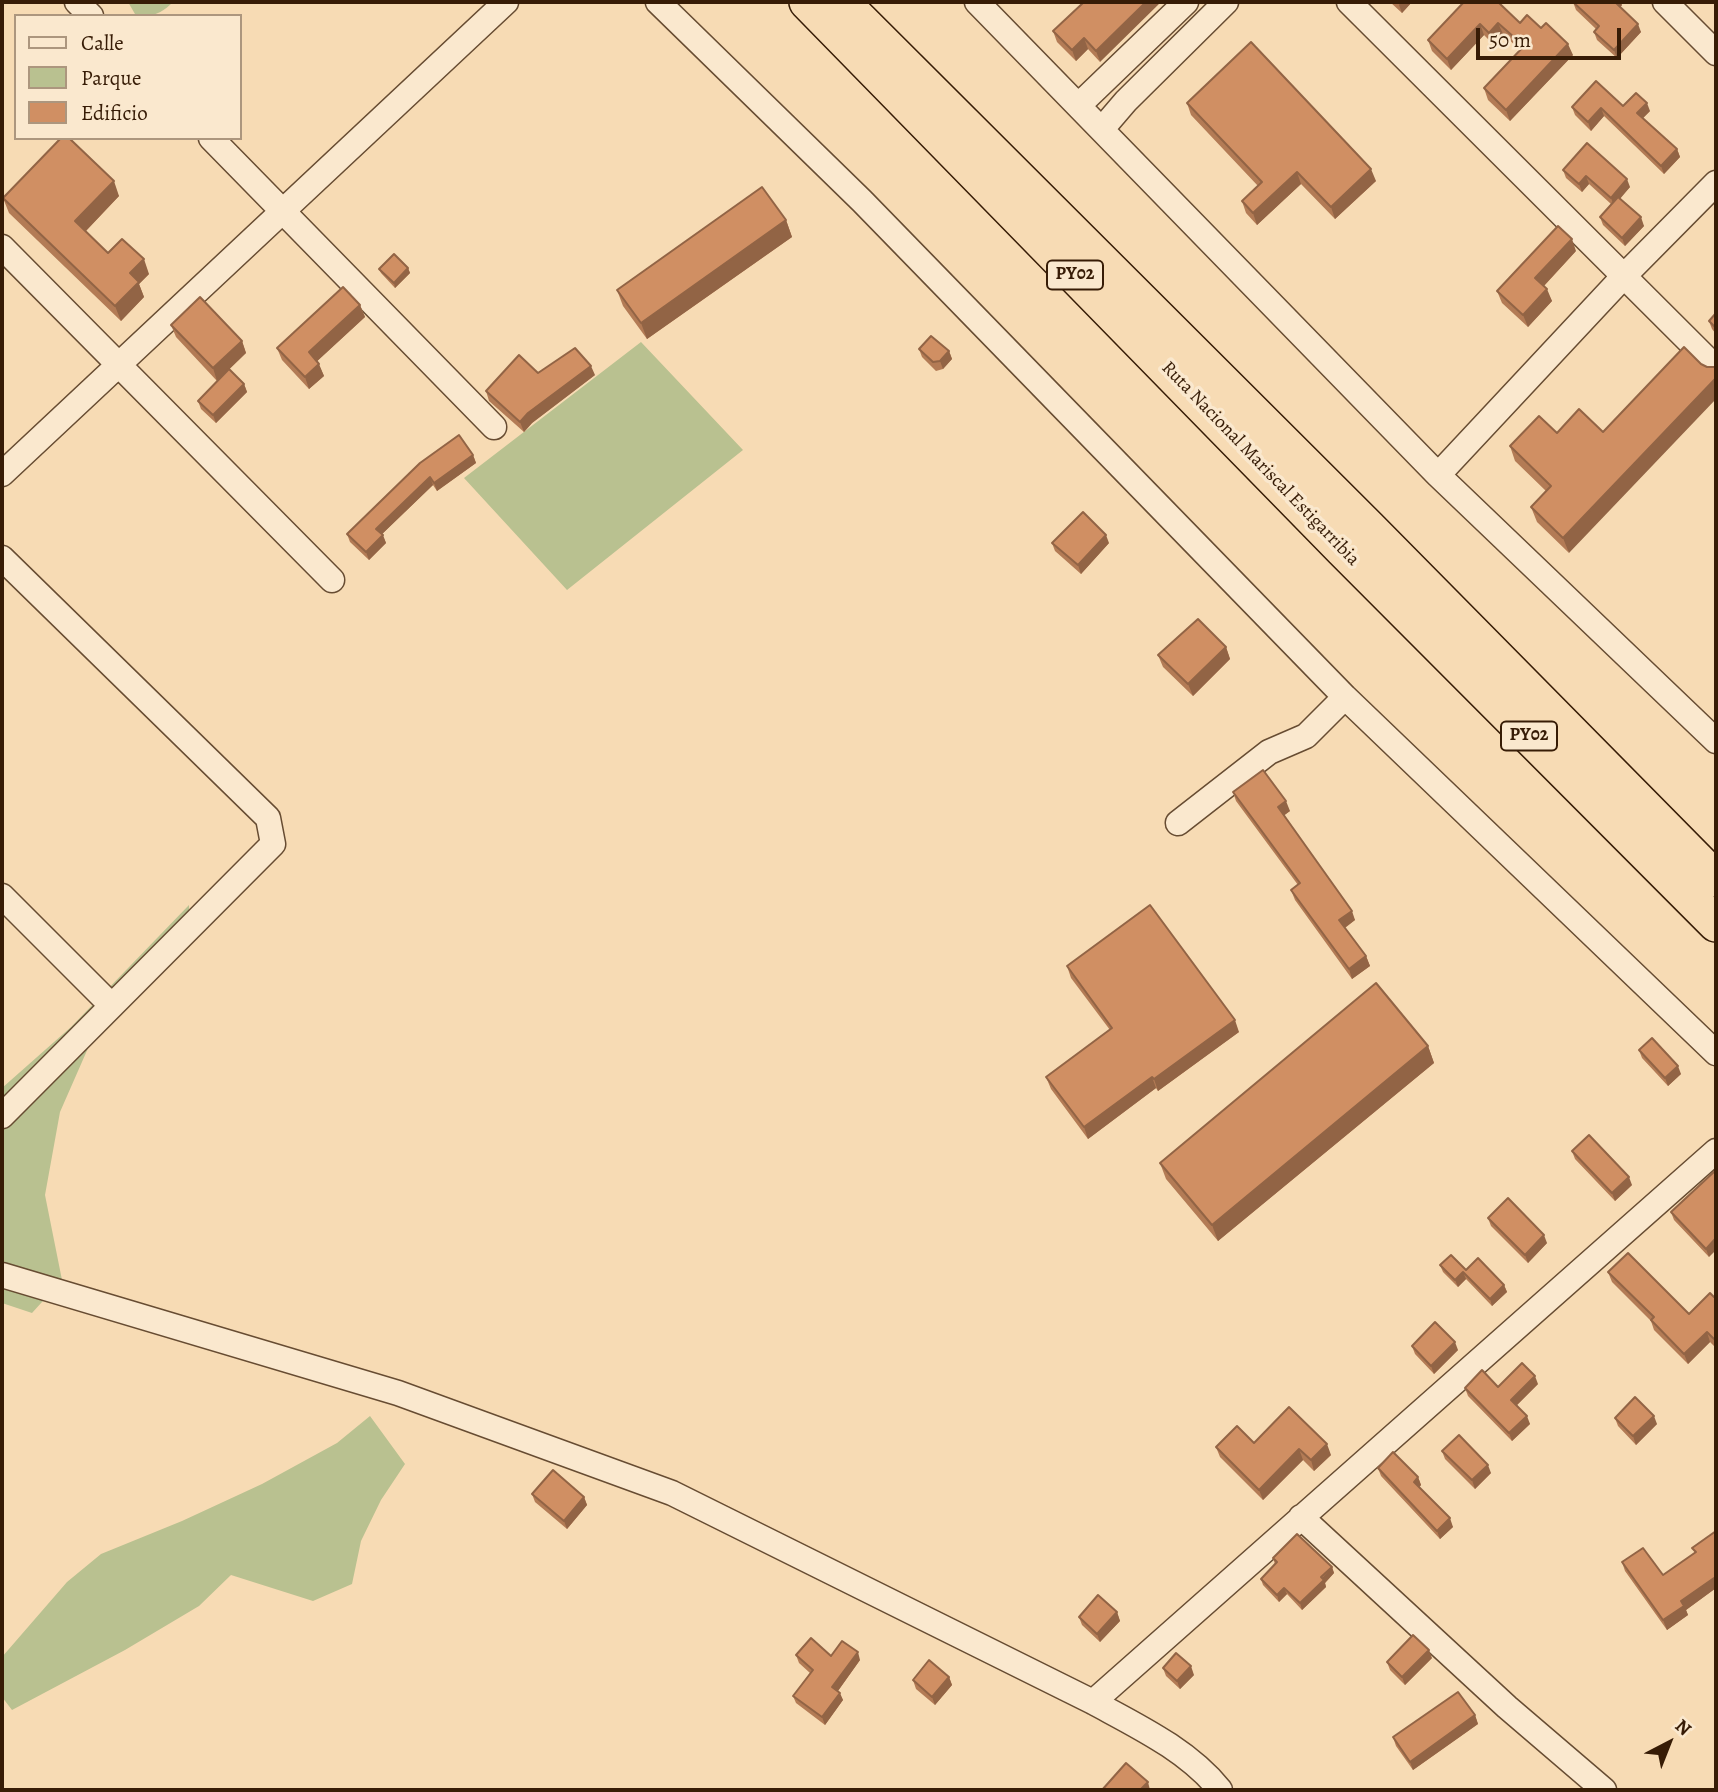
<!DOCTYPE html>
<style>
body{margin:0}
#map{position:relative;width:1718px;height:1792px;overflow:hidden;background:#f7dbb4;font-family:Alegreya,serif}
canvas{display:block}
.frame{position:absolute;inset:0;border:4px solid #371c06;pointer-events:none}
.legend{position:absolute;left:14px;top:14px;width:228px;height:126px;box-sizing:border-box;background:#fae8ce;border:2px solid #ac967e;margin:0;padding:9px 12px;list-style:none;font-size:21px;color:#371c06}
.legend li{display:flex;align-items:center;gap:14px;height:35px}
.legend b{width:35px;border:2px solid #ac967e}
.north{position:absolute;left:1634px;top:1708px;width:70px;height:70px;-webkit-text-stroke:5px #fae8ce;paint-order:stroke;rotate:42deg;font-size:19px;font-weight:700;line-height:28px;text-align:center;color:#371c06}
.north::after{content:'';display:block;margin:auto;width:24px;height:32px;background:#371c06;clip-path:polygon(50% 0,100% 100%,50% 72%,0 100%)}
.scale{position:absolute;left:1476px;top:28px;width:145px;height:32px;box-sizing:border-box;border:4px solid #371c06;border-top:0;padding-left:9px;font-size:21px;line-height:24px;white-space:nowrap;color:#371c06;-webkit-text-stroke:5px #fae8ce;paint-order:stroke}
</style>
<div id="map">
<canvas width="1718" height="1792"></canvas>
<div class="frame"></div>
<ul class="legend">
<li><b style="height:9px;background:#fae8ce"></b>Calle</li>
<li><b style="height:19px;background:#b9c190"></b>Parque</li>
<li><b style="height:19px;background:#d08f63"></b>Edificio</li>
</ul>
<div class="north">N</div>
<div class="scale">50 m</div>
</div>
<script>
const ctx = document.querySelector('canvas').getContext('2d');
ctx.lineJoin = 'round';
function paint(path, color) { ctx.fillStyle = color; ctx.fill(path, 'evenodd'); }
function trace(path, color, width, dash) { ctx.strokeStyle = color; ctx.lineWidth = width; ctx.lineCap = dash ? 'butt' : 'round'; ctx.setLineDash(dash || []); ctx.stroke(path); }
function drawText(font, color, halo, rows, align = 'center') {
  ctx.font = font + ' Alegreya,serif'; ctx.lineWidth = 7; ctx.setLineDash([]); ctx.textBaseline = 'middle'; ctx.strokeStyle = halo; ctx.fillStyle = color; for (const [text, x, y, turn = 0] of rows) {
    ctx.save(); ctx.translate(x, y); ctx.rotate((+turn || 0) * Math.PI / 180); ctx.textAlign = isNaN(turn) ? turn : align; if (halo) ctx.strokeText(text, 0, 0); ctx.fillText(text, 0, 0); ctx.restore();
  }
}
paint(new Path2D(`
 M128 2H173C162 13 151 19 135 14Z
 M641 342 743 450 567 590 464 478Z
 M189 905 190 946 124 999 96 1030 60 1112 45 1195 62 1280 32 1313 2 1303V1088L71 1027Z
 M370 1416 405 1464 381 1500 361 1541 352 1584 313 1601 231 1575 199 1606 125 1650 12 1710 2 1697V1657L67 1582 101 1554 182 1521 262 1484 337 1443Z`), '#b9c190');
const minor = new Path2D(`
 M77 2 91 16
 M658 2 862 201 1345 697 1716 1053
 M977 2 1438 475 1716 741
 M1349 2 1716 368
 M1665 2 1716 53
 M1079 105 1186 2
 M1102 129 1126 101 1226 2
 M211 138 494 427
 M2 247 332 580
 M2 474 506 2
 M1438 475 1624 276 1716 183
 M2 558 268 818 273 844 2 1116
 M1178 823 1269 752 1306 736 1345 697
 M2 896 111 1005
 M2 1275 398 1393 672 1493 1093 1702C1137 1726 1188 1750 1220 1790
 M1301 1517 1507 1707 1604 1790
 M1093 1702 1716 1151`);
const highway = new Path2D(`
 M807 2 1342 549 1716 924
 M842 2 1369 528 1716 879`);
trace(minor, '#674c32', 27);
trace(highway, '#371c06', 38);
trace(minor, '#fae8ce', 24);
trace(highway, '#f7dbb4', 35);
paint(new Path2D(`
 M1084 2 1100 62 1088 49 1076 61 1057 42 1053 31Z
 M1390 2H1412L1402 13Z
 M1464 2 1520 23 1573 55 1510 121 1488 100 1484 88 1520 50 1503 34 1493 44 1484 35 1451 70 1432 51 1428 40Z
 M1573 2 1622 5 1620 7 1641 32 1617 58 1597 40 1594 32 1596 29 1576 10Z
 M1187 103 1376 181 1335 219 1301 184 1257 225 1246 213 1242 201 1258 186 1191 115Z
 M1623 106 1650 111 1643 118 1677 149 1680 157 1664 174 1604 116 1591 131 1575 115 1572 107Z
 M61 138H72L71 140 119 196 86 231 108 253 149 274 139 284 144 297 121 321 9 213 3 198Z
 M1563 170 1630 187 1620 198 1644 226 1625 246 1603 225 1600 217 1611 204 1589 184 1582 192 1566 178Z
 M786 220 792 237 647 339 623 306 617 290Z
 M1576 251 1544 286 1552 301 1528 327 1502 303 1497 291Z
 M408 268 410 273 395 288 381 273 379 269Z
 M360 305 365 317 317 361 324 376 309 389 282 360 277 348Z
 M1716 313V334L1712 329 1709 321Z
 M171 325 242 341 246 353 217 381 176 337Z
 M919 349 949 351 952 359 943 369 936 371 922 357Z
 M538 373 595 375 532 423 524 432 489 401 486 391Z
 M244 384 247 392 216 423 201 409 198 401Z
 M1539 416 1569 553 1537 522 1531 507 1546 491 1515 461 1510 446Z
 M473 455 476 463 437 491 433 485 382 534 386 543 369 560 350 542 347 534 420 463Z
 M1052 543H1109L1081 574 1055 551Z
 M1226 647 1230 659 1193 696 1163 667 1158 655Z
 M1233 792 1290 811 1284 815 1355 920 1345 928 1366 956 1370 966 1352 979 1295 900 1291 890 1298 885 1236 801Z
 M1067 966 1239 1032 1158 1091 1156 1088 1088 1139 1051 1089 1046 1077 1110 1030 1071 978Z
 M1428 1046 1434 1063 1218 1241 1166 1179 1160 1163Z
 M1639 1050 1681 1074 1668 1086 1642 1058Z
 M1572 1151 1632 1185 1615 1201 1575 1159Z
 M1716 1170 1709 1257 1674 1220 1671 1212Z
 M1488 1218 1547 1243 1528 1263 1491 1226Z
 M1440 1265 1466 1270 1504 1285 1507 1292 1492 1306 1466 1279 1458 1287 1443 1272Z
 M1608 1272 1689 1314 1716 1295V1348L1710 1342 1688 1364 1654 1330 1651 1321 1612 1282Z
 M1412 1346 1458 1350 1434 1374 1415 1354Z
 M1538 1384 1517 1405 1530 1424 1512 1441 1468 1396 1465 1388Z
 M1615 1418 1657 1424 1636 1445 1618 1426Z
 M1254 1443 1331 1455 1314 1471 1303 1460 1263 1500 1220 1457 1216 1447Z
 M1442 1451 1491 1473 1475 1489 1445 1459Z
 M1378 1468 1418 1477 1421 1485 1419 1487 1453 1527 1440 1539 1381 1476Z
 M532 1494 584 1497 587 1505 567 1529 535 1502Z
 M1716 1531V1588L1686 1610 1688 1615 1667 1630 1625 1571 1622 1562 1663 1575 1695 1553 1692 1548Z
 M1273 1558 1332 1567 1334 1573 1325 1583 1326 1587 1302 1610 1287 1594 1279 1602 1263 1585 1261 1579 1275 1564Z
 M1117 1612 1120 1621 1100 1642 1082 1625 1079 1617Z
 M796 1655 831 1656 860 1660 838 1691 843 1700 825 1725 796 1703 793 1696 810 1673 799 1663Z
 M1432 1658 1405 1685 1390 1670 1387 1662Z
 M1163 1668 1194 1675 1180 1689 1166 1676Z
 M949 1677 952 1685 935 1705 916 1689 913 1680Z
 M1475 1715 1478 1724 1413 1770 1396 1746 1393 1737Z`), '#b37b55');
paint(new Path2D(`
 M1146 2H1161L1100 62 1096 51Z
 M1401 2H1412L1402 13 1399 5Z
 M1615 2H1621L1622 5 1618 10Z
 M1498 23 1503 34 1493 44 1489 33Z
 M1480 24 1484 35 1451 70 1447 59Z
 M1638 24 1641 32 1617 58 1614 50Z
 M1084 38 1088 49 1076 61 1072 50Z
 M1568 44 1573 55 1510 121 1506 110Z
 M1647 103 1650 111 1640 121 1637 113Z
 M1601 108 1604 116 1591 131 1588 122Z
 M1677 149 1680 157 1664 174 1661 166Z
 M1371 169 1376 181 1335 219 1331 207Z
 M1297 172 1301 184 1257 225 1253 213Z
 M1586 176 1589 184 1582 192 1579 184Z
 M1627 179 1630 187 1614 206 1611 198Z
 M114 181 119 196 81 236 75 221Z
 M1641 217 1644 226 1625 246 1622 238Z
 M786 220 792 237 647 339 641 323Z
 M1572 239 1576 251 1540 290 1535 278Z
 M144 259 149 274 139 284 144 297 121 321 115 306 130 273Z
 M408 268 410 273 395 288 394 283Z
 M1547 289 1552 301 1528 327 1523 315Z
 M360 305 365 317 313 365 309 352Z
 M242 341 246 353 217 381 213 368Z
 M949 351 952 359 943 369 940 361Z
 M319 364 324 376 309 389 305 377Z
 M591 366 595 375 532 423 524 432 520 422 528 413Z
 M1716 378V399L1569 553 1563 538Z
 M244 384 247 392 216 423 213 415Z
 M473 455 476 463 437 491 434 483Z
 M430 477 433 485 379 537 376 529Z
 M383 535 386 543 369 560 366 552Z
 M1106 535 1109 543 1081 574 1078 565Z
 M1226 647 1230 659 1193 696 1188 684Z
 M1286 801 1290 811 1282 817 1278 807Z
 M1352 911 1355 920 1343 929 1339 920Z
 M1366 956 1370 966 1352 979 1349 969Z
 M1235 1020 1239 1032 1158 1091 1154 1079Z
 M1428 1046 1434 1063 1218 1241 1212 1225Z
 M1678 1066 1681 1074 1668 1086 1665 1078Z
 M1152 1077 1156 1088 1088 1139 1084 1127Z
 M1629 1177 1632 1185 1615 1201 1612 1193Z
 M1544 1235 1547 1243 1528 1263 1525 1255Z
 M1716 1238V1250L1709 1257 1706 1249Z
 M1463 1272 1466 1279 1458 1287 1455 1280Z
 M1504 1285 1507 1292 1492 1306 1490 1299Z
 M1707 1332 1710 1342 1688 1364 1684 1354Z
 M1455 1342 1458 1350 1434 1374 1431 1366Z
 M1535 1376 1538 1384 1514 1408 1511 1400Z
 M1527 1416 1530 1424 1512 1441 1509 1433Z
 M1654 1416 1657 1424 1636 1445 1633 1436Z
 M1327 1444 1331 1455 1314 1471 1311 1460Z
 M1299 1449 1303 1460 1263 1500 1259 1490Z
 M1488 1465 1491 1473 1475 1489 1472 1480Z
 M1418 1477 1421 1485 1417 1490 1414 1482Z
 M584 1497 587 1505 567 1529 564 1521Z
 M1450 1518 1453 1527 1440 1539 1437 1531Z
 M1332 1567 1334 1573 1325 1583 1326 1587 1302 1610 1300 1603Z
 M1714 1578 1716 1588 1686 1610 1688 1615 1667 1630 1663 1620 1681 1601Z
 M1284 1588 1287 1594 1279 1602 1277 1595Z
 M1117 1612 1120 1621 1100 1642 1097 1634Z
 M1429 1650 1432 1658 1405 1685 1402 1677Z
 M858 1652 860 1660 835 1695 832 1687Z
 M1191 1666 1194 1675 1180 1689 1177 1681Z
 M949 1677 952 1685 935 1705 932 1697Z
 M840 1693 843 1700 825 1725 822 1717Z
 M1475 1715 1478 1724 1413 1770 1410 1762Z
 M1148 1782 1150 1790H1140Z`), '#926445');
const building = new Path2D(`
 M1084 2H1146L1096 51 1084 38 1072 50 1053 31Z
 M1464 2H1498L1520 23 1527 15 1541 28 1546 23 1568 44 1506 110 1484 88 1524 46 1498 23 1489 33 1480 24 1447 59 1428 40Z
 M1573 2H1615L1638 24 1614 50 1594 32 1599 26Z
 M1251 42 1371 169 1331 207 1297 172 1253 213 1242 201 1262 182 1187 103Z
 M1596 81 1623 106 1636 93 1647 103 1637 113 1677 149 1661 166 1601 108 1588 122 1572 107Z
 M61 138H69L114 181 75 221 108 253 122 239 144 259 130 273 139 282 115 306 3 198Z
 M1587 143 1627 179 1611 198 1586 176 1579 184 1563 170Z
 M762 187 786 220 641 323 617 290Z
 M1618 197 1641 217 1622 238 1600 217Z
 M1558 226 1572 239 1535 278 1547 289 1523 315 1497 291Z
 M394 254 408 268 394 283 379 269Z
 M343 287 360 305 309 352 319 364 305 377 277 348Z
 M200 297 242 341 213 368 171 325Z
 M1716 313V328L1709 321Z
 M931 336 949 351 940 361 933 362 919 349Z
 M1684 347 1701 364 1707 367H1715L1716 369V378L1563 538 1531 507 1551 486 1510 446 1539 416 1557 433 1579 409 1603 432Z
 M575 348 591 366 528 413 520 422 486 391 519 355 538 373Z
 M229 369 244 384 213 415 198 401Z
 M459 435 473 455 434 483 430 477 376 529 383 535 366 552 347 534 420 463Z
 M1083 512 1106 535 1078 565 1052 543Z
 M1198 619 1226 647 1188 684 1158 655Z
 M1263 770 1286 801 1278 807 1352 911 1339 920 1366 956 1349 969 1291 890 1300 883 1233 792Z
 M1150 905 1235 1020 1154 1079 1152 1077 1084 1127 1046 1077 1112 1028 1067 966Z
 M1376 983 1428 1046 1212 1225 1160 1163Z
 M1652 1038 1678 1066 1665 1078 1639 1050Z
 M1589 1135 1629 1177 1612 1193 1572 1151Z
 M1716 1170V1238L1706 1249 1671 1212Z
 M1508 1198 1544 1235 1525 1255 1488 1218Z
 M1628 1253 1689 1314 1710 1293 1714 1297 1716 1295V1336L1714 1339 1707 1332 1684 1354 1651 1320 1654 1317 1608 1272Z
 M1451 1255 1466 1270 1478 1258 1504 1285 1490 1299 1463 1272 1455 1280 1440 1265Z
 M1435 1322 1455 1342 1431 1366 1412 1346Z
 M1522 1363 1535 1376 1511 1400 1527 1416 1509 1433 1465 1388 1482 1370 1498 1387Z
 M1635 1397 1654 1416 1633 1436 1615 1418Z
 M1289 1407 1327 1444 1311 1460 1299 1449 1259 1490 1216 1447 1237 1426 1254 1443Z
 M1459 1435 1488 1465 1472 1480 1442 1451Z
 M1393 1452 1418 1477 1414 1482 1450 1518 1437 1531 1378 1468Z
 M553 1470 584 1497 564 1521 532 1494Z
 M1716 1531V1581L1714 1578 1681 1601 1684 1606 1663 1620 1622 1562 1643 1548 1663 1575 1696 1552 1692 1548Z
 M1297 1534 1332 1567 1321 1577 1324 1580 1300 1603 1284 1588 1277 1595 1261 1579 1277 1562 1273 1558Z
 M1098 1595 1117 1612 1097 1634 1079 1617Z
 M1413 1635 1429 1650 1402 1677 1387 1662Z
 M811 1638 831 1656 842 1641 858 1652 832 1687 840 1693 822 1717 793 1696 813 1670 796 1655Z
 M1176 1653 1191 1666 1177 1681 1163 1668Z
 M929 1660 949 1677 932 1697 913 1680Z
 M1458 1692 1475 1715 1410 1762 1393 1737Z
 M1126 1763 1148 1782 1140 1790H1102Z`);
paint(building, '#d08f63');
trace(building, '#926445', 2);
for (const [x, y, w] of [
 [1075,275,56],
 [1529,736,56]
]) { const box = new Path2D(); box.roundRect(x - w / 2, y - 14.5, w, 29, 5); ctx.fillStyle = '#fae8ce'; ctx.fill(box); trace(box, '#371c06', 2); }
drawText('bold 18px', '#371c06', null, [
 ["PY02",1075,275],
 ["PY02",1529,736]
]);
drawText('19px', '#371c06', '#fae8ce', [
 ["Ruta Nacional Mariscal Estigarribia",1260,464,46]
]);
</script>
